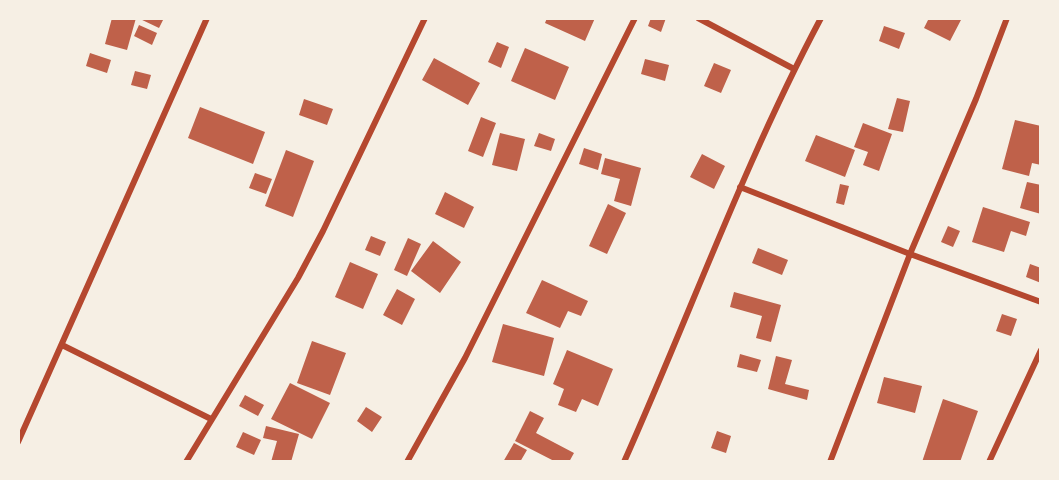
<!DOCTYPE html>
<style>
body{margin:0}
#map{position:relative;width:1059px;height:480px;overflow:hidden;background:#f6efe4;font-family:"Noto Serif",serif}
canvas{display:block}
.frame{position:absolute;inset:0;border:20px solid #f6efe4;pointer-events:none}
</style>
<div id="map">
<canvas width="1059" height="480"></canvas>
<div class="frame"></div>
</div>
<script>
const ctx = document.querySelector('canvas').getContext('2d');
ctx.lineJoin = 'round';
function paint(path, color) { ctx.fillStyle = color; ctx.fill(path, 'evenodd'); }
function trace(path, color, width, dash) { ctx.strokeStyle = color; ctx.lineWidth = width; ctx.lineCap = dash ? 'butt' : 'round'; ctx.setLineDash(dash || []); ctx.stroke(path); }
paint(new Path2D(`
 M112 18H136L127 50 105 44Z
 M138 18H164L159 28Z
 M547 18H595L585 41 545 23Z
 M651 18H666L661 32 648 26Z
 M929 18H962L950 41 924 28Z
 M139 25 157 33 152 45 134 36Z
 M884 26 905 33 899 49 879 41Z
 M497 42 509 47 501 68 488 62Z
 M525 48 569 67 555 100 511 81Z
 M90 53 111 60 107 73 86 66Z
 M434 58 480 83 468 105 422 80Z
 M645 59 669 65 665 81 641 74Z
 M714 63 731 70 721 93 704 86Z
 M135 71 151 75 147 89 131 85Z
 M897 98 910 101 903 132 888 129Z
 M304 99 333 109 327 125 299 115Z
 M200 107 265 132 253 164 188 138Z
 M481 117 496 123 483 157 468 151Z
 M1015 120 1041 126V165L1032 163 1029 176 1002 169Z
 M863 123 892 134 879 171 863 165 868 152 854 147Z
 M500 133 525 139 517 171 492 165Z
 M539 133 555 139 551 151 534 146Z
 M816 135 855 150 845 177 805 161Z
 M584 148 602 154 598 170 579 164Z
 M286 150 314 161 293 217 265 206Z
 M702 154 725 166 714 189 690 177Z
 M605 158 641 168 631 206 614 201 620 179 601 174Z
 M255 173 272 179 266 194 249 188Z
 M1027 182 1041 185V214L1020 208Z
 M840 184 849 186 844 205 836 203Z
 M445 192 474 207 464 228 435 214Z
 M608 204 626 213 607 254 589 246Z
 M983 207 1030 222 1026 236 1011 231 1004 252 972 242Z
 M948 226 960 231 953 247 941 242Z
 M371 236 386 242 380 256 365 250Z
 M408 238 421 244 407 276 394 270Z
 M433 241 461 262 440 293 411 271Z
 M758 248 788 260 782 275 752 263Z
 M350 262 378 274 363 309 335 297Z
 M1030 264 1041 268V283L1026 277Z
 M542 280 588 301 581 316 568 311 560 328 526 313Z
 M397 289 415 299 402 325 383 315Z
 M734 292 781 305 771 342 756 338 762 316 730 307Z
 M1002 314 1017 319 1011 336 996 331Z
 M503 324 554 338 544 376 492 362Z
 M312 341 346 353 330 395 297 383Z
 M567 350 613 369 598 406 582 399 576 412 558 405 564 389 553 384Z
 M740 354 761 360 757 372 737 367Z
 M776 356 792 360 785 384 809 390 807 400 768 389Z
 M884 377 922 386 915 413 877 403Z
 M290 383 330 403 312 439 271 419Z
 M245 395 264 405 258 416 239 406Z
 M943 399 978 411 960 462H922Z
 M366 407 382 417 372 432 357 421Z
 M530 411 544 418 536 433 574 453 569 462H556L515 441Z
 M266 426 299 434 291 462H271L277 441 263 438Z
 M717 431 731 436 726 453 711 448Z
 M243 432 261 440 254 455 236 447Z
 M514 443 527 450 520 462H503Z`), '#bf614a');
trace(new Path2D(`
 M698 18 794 69
 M740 187 910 254 1041 302
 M62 345 211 419
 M18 442 207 18
 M186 462 298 278 323 231 425 18
 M407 462 465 358 635 18
 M624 462C690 314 745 161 821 18
 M830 462 910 254 976 99 1007 18
 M989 462 1041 350`), '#b5482f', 6);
</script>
